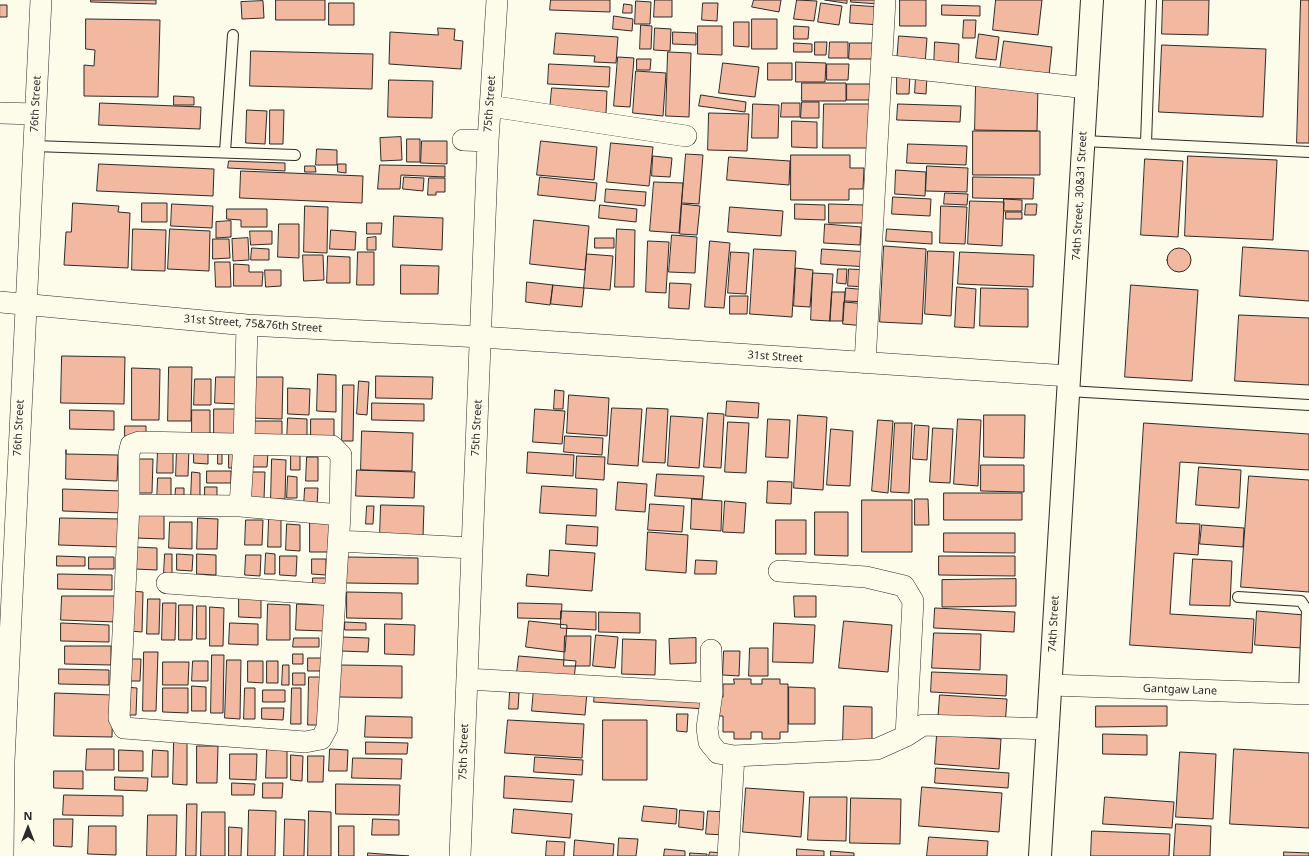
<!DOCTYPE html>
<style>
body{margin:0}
#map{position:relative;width:1309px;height:856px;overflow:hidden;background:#fdfbea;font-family:"Noto Sans",sans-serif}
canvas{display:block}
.north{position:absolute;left:8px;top:808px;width:40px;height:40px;-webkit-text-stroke:3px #fdfbea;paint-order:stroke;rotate:0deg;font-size:11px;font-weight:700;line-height:16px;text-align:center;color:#2b2b2b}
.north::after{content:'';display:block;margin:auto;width:14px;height:18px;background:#2b2b2b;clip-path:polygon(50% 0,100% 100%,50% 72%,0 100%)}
</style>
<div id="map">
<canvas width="1309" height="856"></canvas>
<div class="north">N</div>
</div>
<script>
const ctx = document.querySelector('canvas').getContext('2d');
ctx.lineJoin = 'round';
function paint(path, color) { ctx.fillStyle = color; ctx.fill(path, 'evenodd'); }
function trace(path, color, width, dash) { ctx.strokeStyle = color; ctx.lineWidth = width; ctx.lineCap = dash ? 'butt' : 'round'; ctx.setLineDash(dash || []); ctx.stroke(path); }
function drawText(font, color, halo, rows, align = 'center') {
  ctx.font = font + ' "Noto Sans",sans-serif'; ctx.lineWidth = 3; ctx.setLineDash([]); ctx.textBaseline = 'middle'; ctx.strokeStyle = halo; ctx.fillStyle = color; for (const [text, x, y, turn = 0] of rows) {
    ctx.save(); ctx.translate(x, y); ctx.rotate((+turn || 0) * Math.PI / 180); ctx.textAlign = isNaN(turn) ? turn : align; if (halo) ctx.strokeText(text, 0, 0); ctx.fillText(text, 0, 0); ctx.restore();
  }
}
const building = new Path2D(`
 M91 0H156V4L91 2Z
 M276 0H325V20H276Z
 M551 0H610V12L550 10Z
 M655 0H672V17H654Z
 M754 0H781L779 12 752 7Z
 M797 0 817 1 814 21 794 19Z
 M825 0H847V3Z
 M851 0H878V4L851 2Z
 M900 0H926V26H900Z
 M996 0H1042L1038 35 993 30Z
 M1163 0H1209L1208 35 1162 34Z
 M1301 0H1309V143H1297Z
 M263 1 264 18 242 19 241 2Z
 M636 1 651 2 650 24H635Z
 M329 3H354V25H329Z
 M703 3H718L717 21 702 20Z
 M821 3 842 6 839 25 818 22Z
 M624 4 632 5V13H623Z
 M0 5H7V17H0Z
 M851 5 881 7 880 25 850 23Z
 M942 5 980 6V16L942 15Z
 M614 16 633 19 632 31 613 29Z
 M86 19 160 20 158 97 84 96V65L94 66 95 50 86 49Z
 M752 19H777V49H752Z
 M964 20H976L975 38H963Z
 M734 22H749V47L734 46Z
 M641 25 652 26 651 49H640Z
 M698 26H722V55L698 54Z
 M794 26 809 27 808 39H794Z
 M438 28 455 29 454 40 463 41 461 69 389 64 390 32 438 35Z
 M655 28 671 29 670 51 654 50Z
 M673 32 696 33V45L673 44Z
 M556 33 618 37 616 63 594 62 595 56 554 54Z
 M979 34 999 37 996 60 976 58Z
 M899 36 927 38 925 64 897 62Z
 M1004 41 1052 47 1049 75 1000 70Z
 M815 42H827L826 55H815Z
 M830 42H848V58H829Z
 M935 42 959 44 958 69 934 68Z
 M794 43 812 44V52H794Z
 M850 43H875V59H849Z
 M1162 45 1266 49 1263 117 1159 112Z
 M251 51 373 54 372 89 250 86Z
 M668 52 691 53 689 117 666 116Z
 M618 57 634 58 630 107 614 106Z
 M637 59H651L650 70H637Z
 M796 62 826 63 825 82H796Z
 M723 63 759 67 755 97 719 93Z
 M768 63H792V80H768Z
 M549 64 610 67 609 87 548 84Z
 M827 64H849L848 80H827Z
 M636 71 666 73 663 116 633 113Z
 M897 75H910L909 94H897Z
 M916 76H927L926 94 915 93Z
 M389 80 433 81 432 118 388 117Z
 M802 83H846V101H802Z
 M976 83 1038 84 1037 131 975 130Z
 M847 84H872V100H847Z
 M552 88 607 91 606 114 550 110Z
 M701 95 746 102 745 112 699 106Z
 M174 96 194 97V105H174Z
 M802 102H819V118H801Z
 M100 103 201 107 200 129 99 125Z
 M782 103H800V117H781Z
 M753 104 779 105 778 138H752Z
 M824 104H871L870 148H823Z
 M898 104 961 106 960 122 897 120Z
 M247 110 267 111 265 144 246 143Z
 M270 110H284L283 144H270Z
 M709 113 749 114 747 151 708 150Z
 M792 121 817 122V148L792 147Z
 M973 131H1040V175H973Z
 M401 137 402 160 381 161 380 138Z
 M407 139H420V162H407Z
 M422 141H447V164L421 163Z
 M541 141 597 147 594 180 537 175Z
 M611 143 653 147 649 186 607 182Z
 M908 144 967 146 966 165 907 163Z
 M317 149 337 150V165H316Z
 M686 154 703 155 699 204 682 203Z
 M791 155H850V168H864L863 189H849V200H791Z
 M653 156 672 158 670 177 652 176Z
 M1188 156 1277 160 1273 240 1185 236Z
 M729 157 790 161 789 185 727 180Z
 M1145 159 1183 161 1178 237 1141 235Z
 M229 161 285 163V171L228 168Z
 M99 164 214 169 213 196 97 191Z
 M338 164H346V173L338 172Z
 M380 165 445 166V177L401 175 400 189H378Z
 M305 166H315L316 172H305Z
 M927 166 968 168 967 192 926 191Z
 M896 170 926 172 925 196 895 194Z
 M241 171 363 176 362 203 240 198Z
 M404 177 424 178 423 191 403 189Z
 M540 177 597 183 595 201 538 195Z
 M973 177 1034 178 1033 199 973 198Z
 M429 178H445V192H436V195H428Z
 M654 182 683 183 679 233 650 231Z
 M606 189 646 192 645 206 605 202Z
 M945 193 968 194 967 205 944 204Z
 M893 197 931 199 930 216 892 214Z
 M1004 199 1022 200V211H1004Z
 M970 201 1004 202 1002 246 968 244Z
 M73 203 119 206 118 212 130 213 128 268 64 265 66 232H71Z
 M142 203H167V222H142Z
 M172 204 213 206 212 228 171 226Z
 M682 204 700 206 697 235 680 234Z
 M795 204 825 205V220L795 219Z
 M829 204 865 205V223H829Z
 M1026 204H1037L1036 215H1025Z
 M600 205 637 209 636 222 599 218Z
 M305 206 328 207 327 253 304 252Z
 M941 206 967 207 965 244 940 243Z
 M730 207 783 211 781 236 728 232Z
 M227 209H267V227H241V220L227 219Z
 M1006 212H1022V219H1006Z
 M394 216 443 218 442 250 393 247Z
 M534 220 589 226 585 270 530 264Z
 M231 221V237L216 238V222Z
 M367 223H382L381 234H367Z
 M279 224H299V258L278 257Z
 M825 224 861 227 860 245 824 243Z
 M133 229 166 230 165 271 132 270Z
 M170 229 210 231 209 271 168 269Z
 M617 229 635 230 634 287H615Z
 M887 229 932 232V244L886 241Z
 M331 230 356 232 355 250 330 249Z
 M250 231H272V244L251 245Z
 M672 235 697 237 695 273 669 272Z
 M376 237V250H367V238Z
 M248 238 249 260 233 261 232 239Z
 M595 238H614V248H595Z
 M213 239H229L230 258 213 259Z
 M648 241 669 242 666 293 646 292Z
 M710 241 730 243 724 308 705 307Z
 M884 246 926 249 922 324 880 322Z
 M1243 247 1309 251V301L1240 296Z
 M1167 260a12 12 0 1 1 24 0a12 12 0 1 1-24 0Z
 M252 248 269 249V260H251Z
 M754 249 796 251 792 317 750 314Z
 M822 249 869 252 868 267 821 264Z
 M928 251 954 252 951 316 925 314Z
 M358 252H374V285H357Z
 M731 252 749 253 746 294 728 293Z
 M960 252 1034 255 1033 287 958 284Z
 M587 254 613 256 610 290 584 288Z
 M303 255H323L324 280 304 281Z
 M328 256 350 257V283H327Z
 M215 262H230L231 287H216Z
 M234 264 249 265V272H263L262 286H234Z
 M401 265 439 266 438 294H401Z
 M796 268 813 270 810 307 794 306Z
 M838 269H847L846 284 837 283Z
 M849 269 868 270 867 287 848 286Z
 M265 270H281V286L266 287Z
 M813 273 833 274 830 321 811 320Z
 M527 282 553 285 550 305 526 302Z
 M670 283 691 284 689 309 669 308Z
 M553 285 584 288 582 307 551 304Z
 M1131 285 1198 290 1192 381 1125 377Z
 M957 287 976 289 974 328 955 327Z
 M846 288 869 290 868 302 845 301Z
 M981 288 1028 289V327L980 326Z
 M832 292H845L843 321H830Z
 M730 296H748L747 314H730Z
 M844 302 867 304 865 326 843 324Z
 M1239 315 1309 318V385L1235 381Z
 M62 356 125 357 124 404 61 403Z
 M169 367H192L191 421H168Z
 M132 368 160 369 159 420H132Z
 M318 374 336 375V412L317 411Z
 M376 376 433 377 432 399 376 398Z
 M216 377H241V404L215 403Z
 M250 377H283L282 419 249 418Z
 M195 379H211V405H194Z
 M359 381 369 382 367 415 357 414Z
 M343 385H354L353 441H342Z
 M288 388 310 389 309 415 288 414Z
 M555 390 564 391 563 409H554Z
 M569 395 609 398 607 436 567 433Z
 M727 401 759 403 758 418 726 416Z
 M372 403 424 404V421L372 420Z
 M612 408 642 409 638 466 608 464Z
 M647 408 668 409 665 463 643 462Z
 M214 409H237L236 440 214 439Z
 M535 409 565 411 562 444 533 442Z
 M70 410 114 411V430L70 429Z
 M192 410H210V439H192Z
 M708 413 724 414 721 468 704 467Z
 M798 415 827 417 823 490 794 488Z
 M984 415H1025L1024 458 984 457Z
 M671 416 703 418 699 468 668 466Z
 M288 418 307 419V442L287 441Z
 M311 419H334V450H311Z
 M768 419 790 420 788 458 766 457Z
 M958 419 981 420 978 486 954 484Z
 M878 420 893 421 888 493 872 491Z
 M254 421H282V437H253Z
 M728 422 749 423 746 473 725 472Z
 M895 423H912L909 493 891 492Z
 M1144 423 1309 434V470L1180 462 1176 523 1200 524 1198 555 1174 553 1170 614 1254 619 1252 653 1130 645Z
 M915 425 929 426 927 460 913 459Z
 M125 426H146V439L125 438Z
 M933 428 953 429 950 483 930 482Z
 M831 429 853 431 850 486 827 485Z
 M362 431 413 433 412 471 361 470Z
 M565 436 603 438 602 455 564 452Z
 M177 448H189L188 476H176Z
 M194 448 208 449V464L194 463Z
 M66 450V454L118 455 117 481 66 479Z
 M158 450H173V473H157Z
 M218 451H222V464H218Z
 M229 452H237L236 468H229Z
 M249 452H268L267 467H249Z
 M528 452 574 455 573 476 527 473Z
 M291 454H300V470H291Z
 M577 456 605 457 604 480 576 478Z
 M307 457H318V481H306Z
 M138 459H153L152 493H137Z
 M272 459 286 460 285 499H271Z
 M981 465H1024V492L981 491Z
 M1199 467 1241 470 1239 508 1196 505Z
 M357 470 415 472 414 498 356 496Z
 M207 471H231V483H207Z
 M192 472 200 473V500H191Z
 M244 472H265L264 499H244Z
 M657 474 704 476 702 499 655 496Z
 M288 476 297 477V498H287Z
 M1249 476 1309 480V592L1241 587Z
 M158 478H171V502H157Z
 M768 481 792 482 791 504 767 503Z
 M618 482 647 484 645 512 616 510Z
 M542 486 597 489 596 516 540 513Z
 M205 487H217V499H205Z
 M176 488H184V501H175Z
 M305 488H318L317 506H304Z
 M63 489 123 491V513L63 511Z
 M944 493H1022V520H944Z
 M692 499 722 501 721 531 691 529Z
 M915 499H928L929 525H915Z
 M862 500H912V552H862Z
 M725 501 746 503 744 533 723 532Z
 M650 504 684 506 682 532 648 530Z
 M381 505 424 506 423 537 380 535Z
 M367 506H374L373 524H366Z
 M815 512H848V556L815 555Z
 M135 514 164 515V539L135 538Z
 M60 518 122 519V547L59 545Z
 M198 518 218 519 217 549H197Z
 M269 518 281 519V547H268Z
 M246 520H263L262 545H245Z
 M776 520H806V554H776Z
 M170 522H192V549L169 548Z
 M310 522H331V552H310Z
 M287 524 300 525V551L286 550Z
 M567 525 598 527 597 546 566 544Z
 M1202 525 1244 528 1243 547 1200 544Z
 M648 532 688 535 686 573 646 570Z
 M944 533H1015V553L944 552Z
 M135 547 157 548V570L134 569Z
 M550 550 595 553 592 591 526 586 527 574 548 576Z
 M266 553 275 554V574H265Z
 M165 554H172V574L164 573Z
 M177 554 193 555 192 571 177 570Z
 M197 554 216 555V575L197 574Z
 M246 555H261L260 576 245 575Z
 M57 556 85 557V566H57Z
 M280 556H297L296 576 280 575Z
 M939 556H1015V576L939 575Z
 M89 557H114V569H89Z
 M346 557 418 558V584L345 583Z
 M312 559H326V575L312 574Z
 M1193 559 1232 561 1230 606 1190 605Z
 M696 560 717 561 716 574H695Z
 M58 574 112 575V590L58 589Z
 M313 578H329V591H313Z
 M1016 579V606L942 607V580Z
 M131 591 143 592 142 632 130 631Z
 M347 592 402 593V619L347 618Z
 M239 595H261V618L239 617Z
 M62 596H117V622L61 620Z
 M794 596H816V617H795Z
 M148 599H160L159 634H147Z
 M163 603H176L175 640H162Z
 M518 603 562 604 561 619 518 618Z
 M268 604 290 605V640H267Z
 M297 604 325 605V631L296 630Z
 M179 605H193L192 640H179Z
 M197 606H206V639H197Z
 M210 607 224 608 223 646H210Z
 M935 608 1015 612 1014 632 934 628Z
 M561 611 596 612V630L561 628Z
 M1257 611 1304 615 1302 648 1255 645Z
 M599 612 640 613V633L599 632Z
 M529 621 567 625 565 652 526 647Z
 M844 621 892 625 888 672 839 668Z
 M345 622 366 623V630H345Z
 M61 623 109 625V642L61 641Z
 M230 623 258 624V645L229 644Z
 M774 623 815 625 813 663 773 662Z
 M385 624 415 625 414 655 385 654Z
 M934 633 981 634 980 670 932 668Z
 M596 635 618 637 615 668 593 666Z
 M565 636H591L590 666H564Z
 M341 637 369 638 368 652 341 651Z
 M294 638H319V647H293Z
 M696 638V663L670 664 669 639Z
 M623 639 656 640 655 675 622 674Z
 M65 646H111V665L65 664Z
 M750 648H768V676H749Z
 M724 651H740L739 676 723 675Z
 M144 652H158L156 711H143Z
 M293 654H303V664H293Z
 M212 655H224L223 713H211Z
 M519 656 576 661 574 679 517 673Z
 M308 658H323V671H308Z
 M126 659H141L140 681H125Z
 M227 660H241L240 719 225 718Z
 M193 661H208V681H192Z
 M248 661H263V683L248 682Z
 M267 661H278V683H267Z
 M163 662H189L188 685H163Z
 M283 665H289V685H282Z
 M340 665 402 666V698L340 697Z
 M59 669 109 670V685L59 684Z
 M932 672 1007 675 1006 696 931 692Z
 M293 673H305V685H293Z
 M309 677H323L322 725H308Z
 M734 679H751V684H762V679H780V684H788V732H780V739H762V732H751V739H734V732H723V716H718V697H723V684H734Z
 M192 686 206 687V711H192Z
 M125 687 137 688 136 715H125Z
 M789 687 815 688V724H789Z
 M163 688H188V713L163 712Z
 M245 688H255V719H244Z
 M292 688H301V724H291Z
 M534 688 587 692 585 715 532 711Z
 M263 690H285V702H263Z
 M510 692 519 693 518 709H509Z
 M595 692 707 699 706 709 594 702Z
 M55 693 113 695 112 737 54 736Z
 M940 695 1007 699 1005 726 938 722Z
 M844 706 872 707V741H843Z
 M1096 706H1167V726L1096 727Z
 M262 708H284L283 720 262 719Z
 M677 714H688L687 732 677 731Z
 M366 716 412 717V738L365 737Z
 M508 720 584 724 582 758 505 753Z
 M603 720H647V780H603Z
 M1103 734 1147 735V755L1103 754Z
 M937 735 1001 739 999 769 935 764Z
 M174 742H187V785L173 784Z
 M366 742 408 743 407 754H366Z
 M197 746H218L217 783H197Z
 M87 749H114V770H86Z
 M267 749 287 750V778H266Z
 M330 749 348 750 347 771H329Z
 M1234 749 1309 753V828L1230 824Z
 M119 750 143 751V771H119Z
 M153 750 168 751V777H152Z
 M1180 752 1216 754 1213 819 1176 817Z
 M230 754H257L256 780 230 779Z
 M291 755 303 756 302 781 291 780Z
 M308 756H324L323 782H308Z
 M535 757 583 760 582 775 534 772Z
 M353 758 402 759 401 779 352 778Z
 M936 768 1009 773 1008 788 935 783Z
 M54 771H83V789L54 788Z
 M505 776 574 780 572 802 504 798Z
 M115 777 148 778 147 791 115 790Z
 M232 783 255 784 254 795H232Z
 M263 783H283L282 798H263Z
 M336 784 400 785 399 815 336 814Z
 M922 787 1002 793 999 832 919 826Z
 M746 788 804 792 801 837 743 832Z
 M64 795 123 796V816L63 815Z
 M810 797H847L846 841 808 840Z
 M1105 797 1174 802 1172 828 1103 824Z
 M851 798 901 799 900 844 850 843Z
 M187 804H197L196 856H186Z
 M644 806 677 809 676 824 642 821Z
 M514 809 572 814 570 838 512 833Z
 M249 810 276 811 275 856H248Z
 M680 810 704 812 703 830 679 827Z
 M309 811 331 812V856H308Z
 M708 811 727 812 725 835 706 834Z
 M202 812H225V856H201Z
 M148 815H177L176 856H147Z
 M54 819H73L72 847 54 846Z
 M285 819 305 820 304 856H284Z
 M373 819 399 820V835H372Z
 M1176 824 1211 826 1210 856H1174Z
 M89 826H116V855L88 854Z
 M339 826H354V856H339Z
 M229 827 242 828 241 856H229Z
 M1092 831 1170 834 1169 856H1091Z
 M929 837 988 841 987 856H927Z
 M619 838 638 839 636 856H618Z
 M575 840 614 844 613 856H574Z
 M547 841 565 842 564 856H546Z
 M665 849 685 851V856H664Z
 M797 849 824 851V856H797Z
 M831 851 854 853V856H831Z
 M710 852 724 853V856H709Z
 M1284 852 1309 853V856H1284Z
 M368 853 409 856H368Z
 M690 853 707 854V856H690Z`);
paint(building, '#f2b8a0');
trace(building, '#2b2b2b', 1);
const service = new Path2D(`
 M1084 141 1309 152
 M1146 143 1151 0
 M34 146 295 155
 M225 152 233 35
 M1068 391 1309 405
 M1238 597 1301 601 1307 610 1304 694`);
const minor = new Path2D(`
 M882 65 1087 88
 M490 106 686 136
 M0 113 35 114
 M463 140 488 141
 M0 302 247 325 481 337 1069 376
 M865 363 885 0
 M129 505V454L131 445 139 442 332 446 341 455 340 515 327 728 321 739 305 742 124 728 119 718 129 505 240 506 340 515
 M240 506 244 443 247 325
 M339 541 472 548
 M779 571 866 577 904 586 913 601 906 736
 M167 583 334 595
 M711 650 712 693 707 728 709 742 718 753 734 756 877 749 906 736 923 725 1048 729
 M467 679 712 693
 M1051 685 1309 694
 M3 856 4 761 41 0
 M460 856 488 141 497 0
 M728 856 734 756`);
const tertiary = new Path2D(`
 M1040 856 1092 0`);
trace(service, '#2b2b2b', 12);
trace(minor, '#2b2b2b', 22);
trace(tertiary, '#2b2b2b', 24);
trace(service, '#fdfbea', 10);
trace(minor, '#fdfbea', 21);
trace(tertiary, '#fdfbea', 22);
drawText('11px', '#2b2b2b', '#fdfbea', [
 ["76th Street",36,104,-87],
 ["75th Street",490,104,-86],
 ["74th Street, 30&31 Street",1080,196,-87],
 ["31st Street, 75&76th Street",253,324,4],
 ["31st Street",775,357,4],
 ["76th Street",19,428,-87],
 ["75th Street",477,428,-87],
 ["74th Street",1054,624,-87],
 ["Gantgaw Lane",1180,690,2],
 ["75th Street",464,752,-88]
]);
</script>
